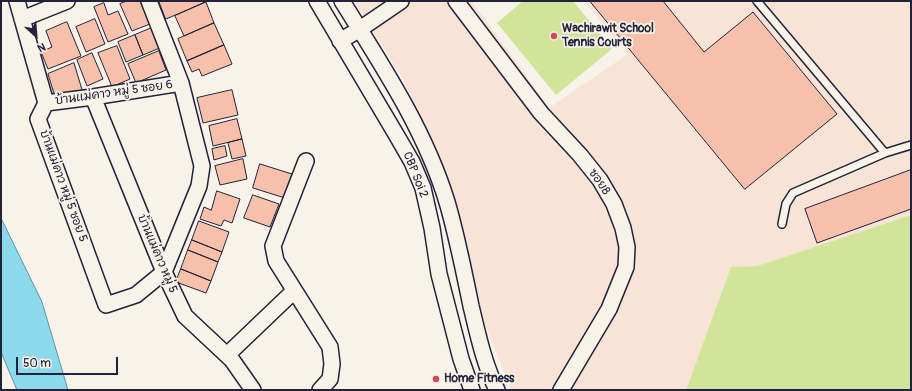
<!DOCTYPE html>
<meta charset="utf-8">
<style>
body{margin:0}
#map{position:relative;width:912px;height:391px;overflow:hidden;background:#f7f3e8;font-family:Pangolin,sans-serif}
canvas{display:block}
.frame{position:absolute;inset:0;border:2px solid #22223b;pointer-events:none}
.north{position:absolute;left:16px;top:16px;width:40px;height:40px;-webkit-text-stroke:3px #f7f3e8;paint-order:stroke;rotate:154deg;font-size:11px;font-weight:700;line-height:16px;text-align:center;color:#22223b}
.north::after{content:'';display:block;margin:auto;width:14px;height:18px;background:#22223b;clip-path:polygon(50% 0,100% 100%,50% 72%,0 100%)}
.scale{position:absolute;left:16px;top:357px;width:102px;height:18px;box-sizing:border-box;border:2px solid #22223b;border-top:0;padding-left:5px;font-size:12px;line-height:14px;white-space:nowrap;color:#22223b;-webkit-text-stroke:3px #f7f3e8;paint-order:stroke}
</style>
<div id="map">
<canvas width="912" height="391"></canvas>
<div class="frame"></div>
<div class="north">N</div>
<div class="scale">50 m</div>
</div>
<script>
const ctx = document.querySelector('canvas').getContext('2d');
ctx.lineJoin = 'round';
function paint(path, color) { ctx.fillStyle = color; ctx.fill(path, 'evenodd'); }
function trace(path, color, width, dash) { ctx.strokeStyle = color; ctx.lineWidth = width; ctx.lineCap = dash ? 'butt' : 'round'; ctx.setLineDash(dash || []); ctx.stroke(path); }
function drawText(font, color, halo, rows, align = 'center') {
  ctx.font = font + ' Pangolin,"Playpen Sans Thai",sans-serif'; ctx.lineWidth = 3.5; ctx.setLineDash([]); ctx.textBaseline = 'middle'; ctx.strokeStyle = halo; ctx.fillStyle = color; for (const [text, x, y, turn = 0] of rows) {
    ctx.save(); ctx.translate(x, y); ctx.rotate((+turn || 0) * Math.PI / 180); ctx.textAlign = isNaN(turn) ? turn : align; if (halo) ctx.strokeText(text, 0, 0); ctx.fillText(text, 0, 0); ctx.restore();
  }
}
paint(new Path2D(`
 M354 1H472L549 108 628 54 584 1H911V215L757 266 731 267 686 390H511L478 307 444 167 403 79Z`), '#f7e4d6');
paint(new Path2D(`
 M523 1H573L612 49 556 95 497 23Z
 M911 215V389L686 390 731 267 757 266Z`), '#d1e499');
const water = new Path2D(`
 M1 218 42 302 68 390H17L1 352Z`);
paint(water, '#8bd9ea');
trace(water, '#6190a4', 1);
const building = new Path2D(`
 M127 1H141L150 24 132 31 120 4Z
 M159 1H205L206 2 166 19Z
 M590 1H663L704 52 753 12 837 114 745 189Z
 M206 2 214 23 184 36 175 16Z
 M104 3 108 15 118 11 128 34 108 42 94 7Z
 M95 19 105 44 86 52 76 27Z
 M67 22 81 56 48 69 41 52 52 47 46 31Z
 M214 23 224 45 187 61 178 39Z
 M154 27 162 47 143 55 135 35Z
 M135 35 143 55 126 62 118 42Z
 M224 45 232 64 202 76 199 69 192 72 187 61Z
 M117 46 130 79 112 87 98 53Z
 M159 51 166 70 136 83 128 64Z
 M92 53 103 79 87 86 77 60Z
 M74 63 83 93 56 100 48 74Z
 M232 90 238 115 203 123 197 98Z
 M237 119 242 139 213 146 209 126Z
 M242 139 246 156 232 159 228 143Z
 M225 146 227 156 214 160 212 149Z
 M243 159 247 179 220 185 215 166Z
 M260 164 292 174 285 198 253 188Z
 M911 170V209L817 243 805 209Z
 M217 191 240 199 232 223 224 220 221 226 200 219 204 207 211 210Z
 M253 195 279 204 270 227 244 218Z
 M199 221 229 232 222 252 192 240Z
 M192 240 222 252 218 262 188 250Z
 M188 250 218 262 211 281 181 269Z
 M181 269 211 281 206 293 176 282Z`);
paint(building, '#f7c0ab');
trace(building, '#22223b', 1);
const lane = new Path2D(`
 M757 1 885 153 911 145
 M782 224 786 204 793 193 885 153`);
const street = new Path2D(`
 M17 1 46 103 38 119 106 305 136 295 164 272 199 186 202 166 181 83 149 1
 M317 1 397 136 412 162 423 188 432 228 439 274 461 359 472 390
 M342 1C382 65 425 130 447 202 457 236 464 272 471 306 478 335 484 364 497 390
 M456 1 541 113 580 155 600 180 614 204 623 228 627 247 626 267 609 309 561 390
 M22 19 67 1
 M340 41 360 29 401 1
 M93 97 164 272 185 316 232 360 253 390
 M46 103 93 97 181 83
 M306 161 273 246 276 261 330 347 332 364 330 379 320 390
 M227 355 294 291`);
trace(lane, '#22223b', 10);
trace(street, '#22223b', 18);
trace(lane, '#f7f3e8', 7);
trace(street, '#f7f3e8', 15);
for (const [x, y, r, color] of [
 [554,36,4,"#d1495b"],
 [436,379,4,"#d1495b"]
]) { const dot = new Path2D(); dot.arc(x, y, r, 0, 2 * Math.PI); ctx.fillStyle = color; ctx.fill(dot); trace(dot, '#f7f3e8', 1.5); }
drawText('bold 12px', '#22223b', '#f7f3e8', [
 ["Wachirawit School",562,29],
 ["Tennis Courts",562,43],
 ["Home Fitness",444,379]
], 'left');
drawText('12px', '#22223b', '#f7f3e8', [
 ["บ้านแม่คาว หมู่ 5 ซอย 6",114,93,-8],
 ["CBP Soi 2",415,175,68],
 ["ซอย8",599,182,56],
 ["บ้านแม่คาว หมู่ 5 ซอย 5",63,186,70],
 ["บ้านแม่คาว หมู่ 5",157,254,67]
]);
</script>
